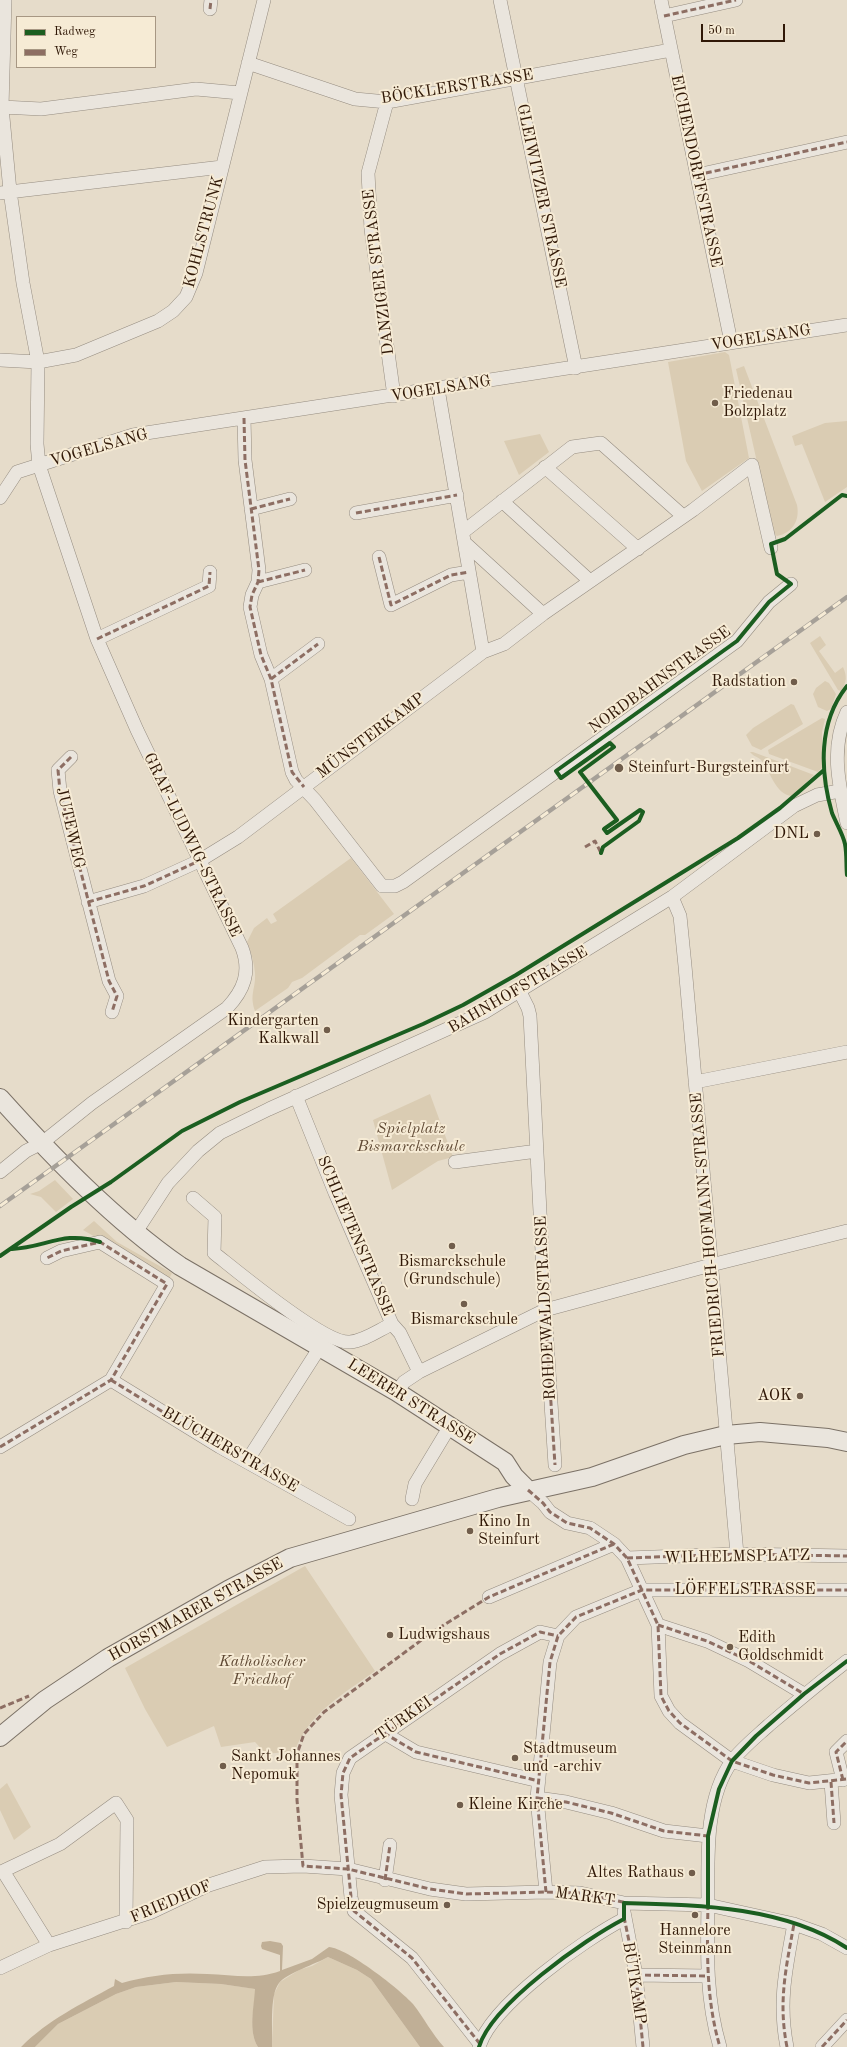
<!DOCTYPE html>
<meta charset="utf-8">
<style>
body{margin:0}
#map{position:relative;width:847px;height:2047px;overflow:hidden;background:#e6dcca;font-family:"Old Standard TT",serif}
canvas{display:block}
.legend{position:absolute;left:16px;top:16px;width:140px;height:52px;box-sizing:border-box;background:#f6ebd5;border:1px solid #a79783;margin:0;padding:5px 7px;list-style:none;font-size:12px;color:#301807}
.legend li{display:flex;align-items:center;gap:8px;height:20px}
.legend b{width:20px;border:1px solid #a79783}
.scale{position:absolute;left:701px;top:24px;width:84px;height:18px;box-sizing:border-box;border:2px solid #301807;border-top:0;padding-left:5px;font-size:12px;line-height:14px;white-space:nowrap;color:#301807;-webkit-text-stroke:3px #f6ebd5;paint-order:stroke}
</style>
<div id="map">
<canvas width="847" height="2047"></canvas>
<ul class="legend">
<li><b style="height:5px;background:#1b5e20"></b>Radweg</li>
<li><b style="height:5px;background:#8d6e63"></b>Weg</li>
</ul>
<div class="scale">50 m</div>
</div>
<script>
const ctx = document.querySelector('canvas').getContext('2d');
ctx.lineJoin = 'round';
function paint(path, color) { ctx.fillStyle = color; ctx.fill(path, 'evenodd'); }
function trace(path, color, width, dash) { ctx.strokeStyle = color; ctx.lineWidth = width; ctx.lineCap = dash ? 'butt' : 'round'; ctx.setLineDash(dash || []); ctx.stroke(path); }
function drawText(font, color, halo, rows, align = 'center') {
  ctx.font = font + ' "Old Standard TT",serif'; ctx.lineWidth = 4; ctx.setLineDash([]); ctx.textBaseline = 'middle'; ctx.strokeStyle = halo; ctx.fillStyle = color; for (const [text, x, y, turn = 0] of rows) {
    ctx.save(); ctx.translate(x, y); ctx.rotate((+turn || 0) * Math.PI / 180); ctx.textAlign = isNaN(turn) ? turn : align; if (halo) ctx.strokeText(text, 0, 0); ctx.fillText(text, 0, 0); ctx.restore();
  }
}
paint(new Path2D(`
 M725 352 729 355 749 458 702 491 686 461 668 362Z
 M744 366 797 505C800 520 793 533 777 536L773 533 736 369Z
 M847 421V487L825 502 802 444 795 446 792 436 825 423Z
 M540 434 549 452 519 475 504 441Z
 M820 636 826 645 819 651 835 673 843 667C847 676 847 682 841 691L838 690 810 643Z
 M825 681 829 683 836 694 831 709 827 711 818 707 813 694 816 688Z
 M791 704 794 705 803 724 761 750 752 746 746 735 753 728Z
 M822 718 825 719 822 732V768L818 772 769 754 768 750Z
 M750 752H753L814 775 792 796C775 795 770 769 760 759 756 756 753 756 750 752Z
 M351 858 394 914 365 935H360L302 978 292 982 288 988 255 1011C249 994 256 989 255 973 254 962 251 952 247 942L254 928 267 918 271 924 277 921 273 914Z
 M430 1094 453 1157 438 1161 392 1190 373 1120Z
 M55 1180 73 1199 56 1212 41 1197 30 1194 39 1191Z
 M94 1221 117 1242 172 1273 169 1279 83 1230Z
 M305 1566 375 1671C344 1694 308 1713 295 1751L266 1754 255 1742 221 1747 214 1726 167 1747 145 1709 125 1668Z
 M7 1783 31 1827 14 1840 0 1810V1789Z
 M328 1957 357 1970 371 1979 420 2047H272L274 1994 280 1982 299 1970 312 1966Z
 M176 1982 221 1984 256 1989C254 2006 248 2031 258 2047H35L58 2024 116 1994 136 1987Z`), '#daccb3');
paint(new Path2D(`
 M270 1941 281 1943 283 1946 282 1970 312 1959 329 1947C347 1948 401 1990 413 2004 424 2018 432 2034 444 2047H420L371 1979 357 1970 328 1957C316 1964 287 1973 279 1983 269 1996 273 2031 272 2047H258C248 2031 254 2007 255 1989L221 1984 176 1982 136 1987 116 1994 58 2024 35 2047H21C48 2020 81 2004 114 1986L115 1979 122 1983C149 1975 179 1972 207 1974 233 1975 255 1980 280 1971V1955L262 1949 261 1946 262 1942Z`), '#c0af96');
const street = new Path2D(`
 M500 0 576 368
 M661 0 731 342
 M210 9 211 0
 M664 16 736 0
 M248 63 355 99 387 102 671 50
 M387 102 368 173 371 229 394 396
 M2 107 41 109 196 89 240 93
 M697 175 847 142
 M0 193 222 167
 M0 360 38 362 76 355 158 321 173 311 186 297 196 273 264 0
 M438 389 483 652
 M244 418 245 460 259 570 258 582 252 595 250 607 261 655 271 679 292 772 296 780 315 800 382 886H395L403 882 737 641 769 602 791 584
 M545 467 638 549
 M0 498 17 472 133 435 847 325
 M502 501 590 581
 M251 509 290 499
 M356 513 457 495
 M463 532 572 447 601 443 683 516
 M465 543 543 614
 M379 557 391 605 451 575 469 572
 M258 582 305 570
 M97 639 209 586 210 572
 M271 679 318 644
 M847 712C830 748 839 785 847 823
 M71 757 58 770 60 791 109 981 117 996 112 1012
 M672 897 680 916 685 966 737 1554
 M88 902 144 886 199 861 238 837 483 652 504 644 543 614 693 510 752 465 771 548
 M520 992 528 1008 530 1016 545 1310 555 1465
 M695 1082 847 1052
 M296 1096 335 1193 392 1324 400 1333 419 1372
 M455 1162 537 1151
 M0 1172 26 1151 42 1143 92 1103 227 1008C244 990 251 972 242 948L137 730 97 639 39 465 37 444 38 362 23 283 10 191 2 107 5 0
 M193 1198 215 1217 214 1253C237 1271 325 1345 350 1342 364 1341 379 1330 392 1324
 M136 1232 168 1183 198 1151 220 1133 269 1109 485 1012 672 897 794 806 817 795 840 791
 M111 1380 220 1447 349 1519
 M397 1392 404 1382 419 1372 545 1310 711 1265 847 1231
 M0 1447 111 1380 167 1284 100 1242 61 1251 47 1258
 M247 1461 320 1347
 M528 1490 543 1503 550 1512 567 1523 590 1528 614 1544 627 1558 658 1625 661 1696 669 1711 680 1723 732 1761 773 1775 809 1783 847 1779
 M412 1499 415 1484 450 1426
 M627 1558 737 1554 847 1556
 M489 1597 614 1544
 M658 1625 707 1641 749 1661 804 1694
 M384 1733 416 1752 539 1781
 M843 1780 836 1752 847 1741
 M831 1782 834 1823
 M537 1798 566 1802 611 1813 664 1831 708 1836
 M385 1880 390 1845
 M546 1892 537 1798 550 1662 558 1636 576 1617 642 1590H847
 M624 1912 636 1975 643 2047
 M49 1945 3 1871 60 1844 116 1803 127 1820 126 1922
 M0 1968 49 1945 152 1912 209 1885 265 1867 303 1866 348 1869 430 1889 466 1894 546 1892 580 1893 624 1903 708 1905 794 1924 822 1934 847 1948
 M636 1975 708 1976
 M480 2044 412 1958 354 1911 351 1897 341 1795 343 1773 350 1758 500 1654 540 1632 558 1636
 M479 2047C491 2005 585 1939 624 1919
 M720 2047C706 2000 707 1954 708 1905 708 1860 704 1800 732 1761 742 1748 757 1736 769 1725 795 1703 820 1682 847 1661
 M787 2047C778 2002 786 1968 794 1924
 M822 2047 847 2020`);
const secondary = new Path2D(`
 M0 1098C54 1158 114 1220 180 1266L397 1392 505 1462 514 1476 528 1490
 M0 1737 45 1700 108 1658 228 1590 290 1558 498 1498 592 1477 684 1445 726 1435 760 1432 828 1438 847 1442`);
trace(street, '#958c80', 14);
trace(secondary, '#7b7166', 20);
trace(street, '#eae5dd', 13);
trace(secondary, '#eae5dd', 18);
const rail = new Path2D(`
 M0 1206 847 597`);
trace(rail, '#a6a098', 4.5);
trace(rail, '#f6ebd5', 3, [9]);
trace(new Path2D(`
 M210 9 211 0
 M664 16 736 0
 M697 175 847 142
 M244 418 245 460 259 570 258 582 252 595 250 607 261 655 271 679 292 772 304 787
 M251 509 290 499
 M356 513 457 495
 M379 557 391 605 451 575 469 572
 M258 582 305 570
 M97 639 209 586 210 572
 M271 679 318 644
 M71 757 58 770 60 791 109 981 117 996 112 1012
 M585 847 595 841 601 853
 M88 902 144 886 199 861
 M545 1310 555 1465
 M111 1380 220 1447
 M0 1447 111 1380 167 1284 100 1242 61 1251 47 1258
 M528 1490 543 1503 550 1512 567 1523 590 1528 614 1544 627 1558 658 1625 661 1696 669 1711 680 1723 732 1761 773 1775 809 1783 847 1779
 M614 1544 489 1597 431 1633 324 1712 304 1734 297 1754V1800L303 1866 348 1869 430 1889 466 1894 546 1892 580 1893 627 1903
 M627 1558 737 1554 847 1556
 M658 1625 707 1641 749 1661 804 1694
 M0 1708 29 1696
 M384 1733 416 1752 539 1781
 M843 1780 836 1752 847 1741
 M831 1782 834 1823
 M537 1798 566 1802 611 1813 664 1831 708 1836
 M385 1880 390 1845
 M546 1892 537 1798 550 1662 558 1636 576 1617 642 1590H847
 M708 1904C707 1953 706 2000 720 2047
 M624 1917 636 1975 643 2047
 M636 1975 708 1976
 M480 2044 412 1958 354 1911 351 1897 341 1795 343 1773 350 1758 500 1654 540 1632 558 1636
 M787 2047C778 2002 786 1968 794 1924
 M822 2047 847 2020`), '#8d6e63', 3, [6, 3]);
trace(new Path2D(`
 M847 686C818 722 820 771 832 813 836 823 843 834 845 844 847 854 846 865 847 875
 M601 853 603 847 639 821 643 812 640 810 607 833 604 829 617 820 580 772 614 747 610 743 561 778 556 771 737 641 769 602 791 584 777 574 771 544 785 539 842 495 847 496
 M12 1249C45 1248 63 1230 100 1242
 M0 1256 71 1207 111 1182 182 1131 240 1102 423 1024 463 1005 516 975 738 838 780 808 824 770
 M708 1905V1836L719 1789 732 1761 756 1736 804 1694 847 1661
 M479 2047C491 2005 585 1939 624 1919V1903C697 1905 783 1906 847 1948`), '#1b5e20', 4);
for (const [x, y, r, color] of [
 [715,403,4,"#705d4b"],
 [794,682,4,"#705d4b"],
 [619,768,5,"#705d4b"],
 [817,834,4,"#705d4b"],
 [327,1030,4,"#705d4b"],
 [452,1246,4,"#705d4b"],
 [464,1304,4,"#705d4b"],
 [800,1396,4,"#705d4b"],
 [470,1531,4,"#705d4b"],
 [390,1635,4,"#705d4b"],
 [730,1647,4,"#705d4b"],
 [515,1758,4,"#705d4b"],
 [223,1766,4,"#705d4b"],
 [460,1805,4,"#705d4b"],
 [692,1873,4,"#705d4b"],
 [447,1905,4,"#705d4b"],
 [695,1915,4,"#705d4b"]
]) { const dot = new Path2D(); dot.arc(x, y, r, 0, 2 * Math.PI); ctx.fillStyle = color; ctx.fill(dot); trace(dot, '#f6ebd5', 1.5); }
drawText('16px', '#301807', '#f6ebd5', [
 ["BÖCKLERSTRASSE",457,87,-9],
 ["EICHENDORFFSTRASSE",696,171,78],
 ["GLEIWITZER STRASSE",541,196,78],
 ["KOHLSTRUNK",204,232,-75],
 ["DANZIGER STRASSE",379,272,-97],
 ["VOGELSANG",761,338,-9],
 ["VOGELSANG",441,389,-9],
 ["VOGELSANG",99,448,-16],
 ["NORDBAHNSTRASSE",660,680,-36],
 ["MÜNSTERKAMP",371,736,-37],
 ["JUTEWEG",70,828,77],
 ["GRAF-LUDWIG-STRASSE",192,845,64],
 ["BAHNHOFSTRASSE",518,990,-30],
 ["FRIEDRICH-HOFMANN-STRASSE",708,1225,-95],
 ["SCHLIETENSTRASSE",355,1236,67],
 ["ROHDEWALDSTRASSE",546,1308,-93],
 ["LEERER STRASSE",411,1402,32],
 ["BLÜCHERSTRASSE",230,1450,30],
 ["WILHELMSPLATZ",737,1557,-1],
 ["LÖFFELSTRASSE",745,1590],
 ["HORSTMARER STRASSE",196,1610,-29],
 ["TÜRKEI",404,1719,-35],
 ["MARKT",585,1897,8],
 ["FRIEDHOF",171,1902,-23],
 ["BÜTKAMP",634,1983,81]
]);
drawText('16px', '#301807', '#f6ebd5', [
 ["Friedenau",723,394],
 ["Bolzplatz",723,412],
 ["Radstation",786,682,"right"],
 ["Steinfurt-Burgsteinfurt",628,768],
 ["DNL",809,834,"right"],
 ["Kindergarten",319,1021,"right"],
 ["Kalkwall",319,1039,"right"],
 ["Bismarckschule",452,1262,"center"],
 ["(Grundschule)",452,1280,"center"],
 ["Bismarckschule",464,1320,"center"],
 ["AOK",792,1396,"right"],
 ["Kino In",478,1522],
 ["Steinfurt",478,1540],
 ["Ludwigshaus",398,1635],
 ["Edith",738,1638],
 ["Goldschmidt",738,1656],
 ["Stadtmuseum",523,1749],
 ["und -archiv",523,1767],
 ["Sankt Johannes",231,1757],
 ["Nepomuk",231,1775],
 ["Kleine Kirche",468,1805],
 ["Altes Rathaus",684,1873,"right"],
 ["Spielzeugmuseum",439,1905,"right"],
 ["Hannelore",695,1931,"center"],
 ["Steinmann",695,1949,"center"]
], 'left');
drawText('italic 16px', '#604a35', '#f6ebd5', [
 ["Spielplatz",411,1129],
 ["Bismarckschule",411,1147],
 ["Katholischer",262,1662],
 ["Friedhof",262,1680]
]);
</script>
